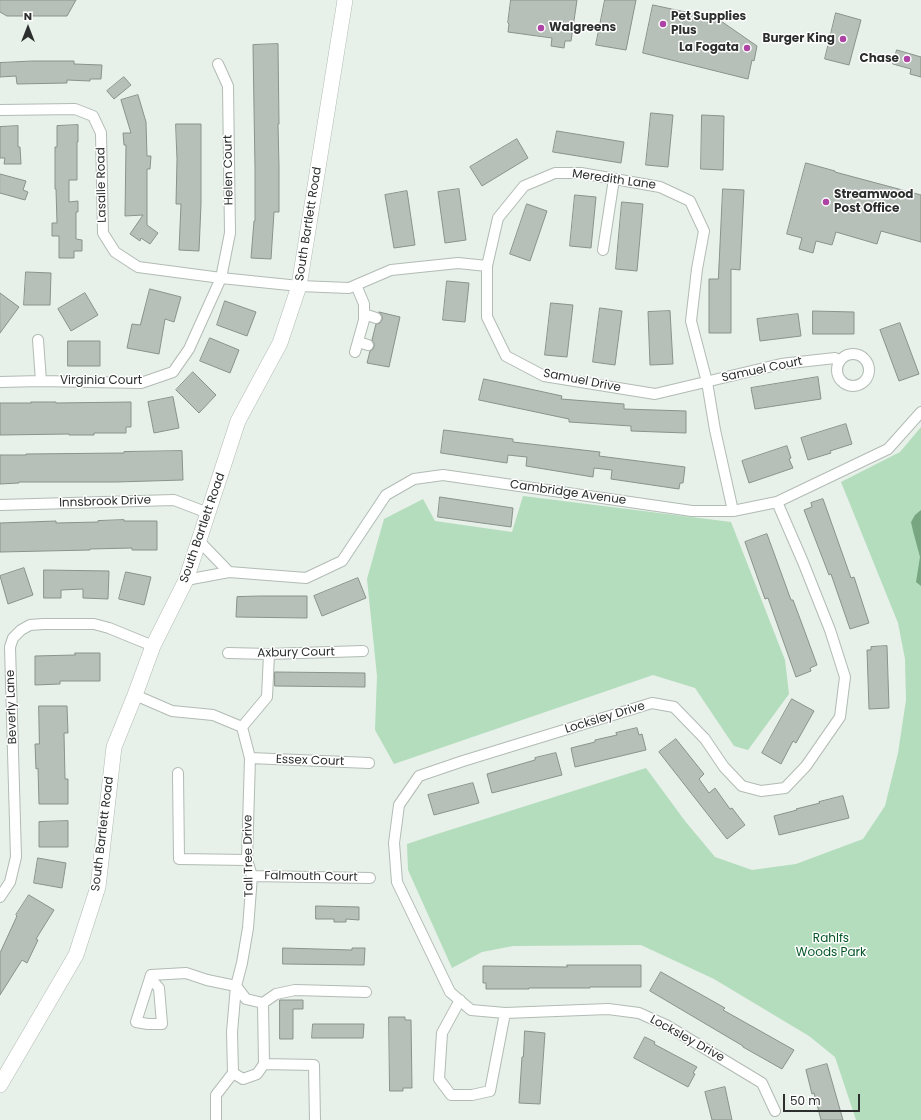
<!DOCTYPE html>
<style>
body{margin:0}
#map{position:relative;width:921px;height:1120px;overflow:hidden;background:#e7f0e9;font-family:Poppins,sans-serif}
canvas{display:block}
.north{position:absolute;left:8px;top:8px;width:40px;height:40px;-webkit-text-stroke:3px #fff;paint-order:stroke;rotate:0deg;font-size:11px;font-weight:700;line-height:16px;text-align:center;color:#2c2f2d}
.north::after{content:'';display:block;margin:auto;width:14px;height:18px;background:#2c2f2d;clip-path:polygon(50% 0,100% 100%,50% 72%,0 100%)}
.scale{position:absolute;left:783px;top:1094px;width:77px;height:18px;box-sizing:border-box;border:2px solid #2c2f2d;border-top:0;padding-left:5px;font-size:12px;line-height:14px;white-space:nowrap;color:#2c2f2d;-webkit-text-stroke:3px #fff;paint-order:stroke}
</style>
<div id="map">
<canvas width="921" height="1120"></canvas>
<div class="north">N</div>
<div class="scale">50 m</div>
</div>
<script>
const ctx = document.querySelector('canvas').getContext('2d');
ctx.lineJoin = 'round';
function paint(path, color) { ctx.fillStyle = color; ctx.fill(path, 'evenodd'); }
function trace(path, color, width, dash) { ctx.strokeStyle = color; ctx.lineWidth = width; ctx.lineCap = dash ? 'butt' : 'round'; ctx.setLineDash(dash || []); ctx.stroke(path); }
function drawText(font, color, halo, rows, align = 'center') {
  ctx.font = font + ' Poppins,sans-serif'; ctx.lineWidth = 3; ctx.setLineDash([]); ctx.textBaseline = 'middle'; ctx.strokeStyle = halo; ctx.fillStyle = color; for (const [text, x, y, turn = 0] of rows) {
    ctx.save(); ctx.translate(x, y); ctx.rotate((+turn || 0) * Math.PI / 180); ctx.textAlign = isNaN(turn) ? turn : align; if (halo) ctx.strokeText(text, 0, 0); ctx.fillText(text, 0, 0); ctx.restore();
  }
}
paint(new Path2D(`
 M921 427V1120H856L835 1057 809 1036 714 979 641 945 513 946 482 952 452 968 408 870 407 844 434 835 646 768 685 821 715 857 752 870 796 864 863 839 885 806 898 753 906 700 905 659 898 623 841 482 900 452Z
 M523 496 731 522 785 660 789 694 748 750 734 746 695 688 653 675 394 764 375 730 377 676 367 579 384 519 423 499 435 521 512 532Z`), '#b3ddbc');
paint(new Path2D(`
 M921 510V586L916 582 920 557 913 531 911 522 915 515Z`), '#77a681');
const building = new Path2D(`
 M0 0H76L67 16H7L0 12Z
 M511 0H577L571 41H565L564 48 551 46 552 38 508 32 509 24 508 23Z
 M605 0H636L626 50 596 45Z
 M653 5 718 19 757 46 754 61 752 60 748 79 643 53Z
 M836 13 861 20 849 65 825 59Z
 M278 44 279 124H278L279 167V212H274L271 259 251 258 254 221H255V168L253 45Z
 M897 50 921 57V77L910 74 911 69 893 64Z
 M32 61H74V64L102 65 101 79H90V81L67 80V83L17 84 16 76 0 77V63Z
 M124 77 131 85 114 99 107 91Z
 M138 95 146 122 147 156H151L150 169H147V225L158 233 150 244 141 238 140 241 130 234 143 215 125 216 126 145H124L123 133H131L121 100Z
 M651 113 673 115 668 167 646 165Z
 M702 115 724 116 723 170 701 169Z
 M176 124H201V204L199 251 179 250 181 204H176L177 160Z
 M78 125V142H77V180H69V202L78 201V212H76V239L82 240V251H74V258H59V236H52V223H57L56 189H55V147H57V126Z
 M18 126V147H20L21 164H4L5 158H0V127Z
 M557 131 624 142 621 163 553 152Z
 M517 139 528 158 482 186 470 167Z
 M806 163 835 171V172L921 195V242L881 231 877 244 836 232 832 245 816 241 813 253 799 249 802 238 787 234Z
 M0 174 26 181 23 190 28 192 25 200 0 193Z
 M459 189 466 240 445 243 438 192Z
 M723 189 744 190 740 270 731 269V333H709V279H718Z
 M407 191 415 245 394 248 385 195Z
 M575 195 596 197 591 248 570 246Z
 M622 202 643 204 637 271 616 269Z
 M527 204 547 211 530 261 510 254Z
 M26 272 51 273 50 305H24Z
 M447 281 469 283 465 322 443 320Z
 M150 289 181 297 174 322 165 319 159 354 127 348 132 324 140 325Z
 M0 293 19 307 0 333Z
 M85 293 98 315 71 331 58 309Z
 M225 301 256 312 247 336 217 325Z
 M551 303 573 305 567 357 545 355Z
 M600 308 622 311 615 365 593 362Z
 M670 311 673 364 650 365 648 312Z
 M813 311 854 312V334H813Z
 M379 312 400 317 389 367 367 363 370 351 373 349 374 346V343L372 340 376 324 380 323 382 320V316Z
 M798 314 801 336 760 341 757 319Z
 M900 323 919 374 899 381 880 330Z
 M210 338 239 350 230 373 200 361Z
 M68 341H100V366H68Z
 M193 372 216 395 199 413 176 390Z
 M818 377 821 399 755 409 751 388Z
 M484 379 562 396 561 399 624 404V409L686 411V433L631 431V426L569 422V419L479 400Z
 M173 397 179 428 154 433 148 402Z
 M31 402H56V403L131 402V427H126V433H94V435H69V434L0 435V403H31Z
 M846 424 852 444 830 451 831 453 808 460 801 438Z
 M444 430 513 439V442L600 452 599 456 685 467 683 483H680L679 489 611 479 612 470 594 468 593 477 526 466 527 457 517 456 508 455 507 463 441 453Z
 M787 446 791 458 789 459 793 468 749 483 742 461Z
 M182 451 183 480 117 482H19V483L0 484V455H26V454L124 453V452Z
 M440 497 513 508 511 527 438 517Z
 M823 499 851 578 854 577 869 623 850 629 831 574 829 575 804 510 812 507 811 503Z
 M124 520V521H157V550H132V548L90 549V550L0 552V523L56 521V523L98 522V521Z
 M767 534 791 600H793L802 624 817 665 810 668 811 671 796 677 768 598 765 599 745 542Z
 M24 568 33 595 8 604 0 576Z
 M44 570 109 571 108 599 83 598V589L61 590V598H44Z
 M126 572 151 577 144 605 119 599Z
 M358 578 366 598 322 616 314 596Z
 M261 596H307V618L236 617 237 597Z
 M887 646 889 708 869 709 867 650H871V647Z
 M75 653H100V681H60V684L35 685V656L75 655Z
 M275 672 365 673V687L275 686Z
 M792 699 814 711 796 743 793 741 781 764 762 753Z
 M39 706H67L68 733H64L65 779H68V804H39L38 768 36 769 35 744H39Z
 M637 728 639 735 642 734 646 750 575 767 571 748 595 742V740L617 735 616 733Z
 M676 739 704 774 699 779 709 793 715 788 730 809 732 808 745 825 727 839 659 752Z
 M556 753 562 775 492 793 487 774 535 760V758Z
 M473 783 479 803 434 815 428 795Z
 M843 796 849 818 779 835 774 816 797 810 796 809 820 803 819 802Z
 M68 821V847H39V822Z
 M38 858 66 863 62 888 34 883Z
 M29 895 54 910 36 939 38 940 27 963 22 960 0 995V953L17 916 16 915Z
 M316 906 359 907V920L346 919V922H334V919H316Z
 M283 948 352 950V948H365L364 965 283 964Z
 M567 965H641V987H590V988H529V989H486V983H483V966L567 967Z
 M661 972 725 1008 723 1010 794 1050 782 1069 743 1047V1046L650 991Z
 M280 1000H303V1009H293V1039H280Z
 M389 1017H405V1020H411L412 1088H403V1091H390Z
 M313 1024H364L363 1038H312Z
 M525 1031 545 1033 540 1104 519 1103 522 1057H523Z
 M645 1037 655 1042 654 1044 697 1067 693 1073 695 1074 688 1087 634 1058Z
 M827 1064 843 1120H821L814 1093 812 1094 806 1070Z
 M725 1087 732 1120H712L705 1092Z`);
paint(building, '#b7c0b8');
trace(building, '#8a928b', 1);
const minor = new Path2D(`
 M0 110 75 109 93 116 101 133 103 233 115 252 138 267 221 278 299 286 349 288 391 270 458 263 487 266V317L506 356 544 376 655 394 781 364 835 358 840 361
 M603 250 614 179
 M487 266 498 218 524 186 555 173H581L660 187 690 201 704 231 697 269 691 321 707 382 715 430 733 511
 M364 314 376 318
 M38 340 41 381
 M358 342 368 345
 M355 352 364 320V304L356 285
 M837 370a16 16 0 1 1 32 0a16 16 0 1 1-32 0Z
 M0 382 41 381 141 383 173 372 189 349 221 278 230 233 228 86 218 64
 M0 505 174 500 208 513
 M199 541 229 572
 M186 580 229 572 306 578 342 561 386 495 414 479 443 475 692 511H733L777 502 888 449 921 412
 M228 653 269 654 363 651
 M135 695 172 711 213 715 242 727 250 758 247 860 252 876 248 928 242 963 236 986 232 1032 233 1073
 M242 727 267 697 269 654
 M250 758 369 763
 M178 773 179 859 247 860
 M252 876 370 878
 M0 897 10 882 16 857 10 647 13 638 21 630 30 625 43 624H94L109 628 153 646
 M150 978 159 988 162 1024H148L136 1022 151 975 186 973 207 980 236 986
 M236 986 246 999 263 1003 276 994 295 990 366 992
 M460 1000 442 1033 439 1079 451 1095H472L490 1091 505 1013
 M263 1003 264 1064
 M264 1064 314 1065 315 1120
 M233 1073 243 1079 257 1074 264 1064
 M775 1111 762 1083 666 1025 639 1013 608 1009 505 1013 471 1010 450 992 397 882 394 843 399 805 419 776 463 761 652 703 674 707 705 739 724 767 742 786 761 791 785 788 806 766 840 717 845 677 830 630 803 562 777 502
 M216 1120V1095L233 1073`);
const secondary = new Path2D(`
 M0 1085 76 955 98 887 114 747 135 695 153 646 186 580 238 421 280 343 299 286 345 0`);
trace(minor, '#b2bbb4', 12);
trace(secondary, '#b2bbb4', 16);
trace(minor, '#fff', 10);
trace(secondary, '#fff', 15);
for (const [x, y, r, color] of [
 [663,24,4,"#ad43a4"],
 [541,28,4,"#ad43a4"],
 [843,39,4,"#ad43a4"],
 [747,48,4,"#ad43a4"],
 [907,59,4,"#ad43a4"],
 [826,202,4,"#ad43a4"]
]) { const dot = new Path2D(); dot.arc(x, y, r, 0, 2 * Math.PI); ctx.fillStyle = color; ctx.fill(dot); trace(dot, '#fff', 1.5); }
drawText('bold 12px', '#2c2f2d', '#fff', [
 ["Pet Supplies",671,17],
 ["Plus",671,31],
 ["Walgreens",549,28],
 ["Burger King",835,39,"right"],
 ["La Fogata",739,48,"right"],
 ["Chase",899,59,"right"],
 ["Streamwood",834,195],
 ["Post Office",834,209]
], 'left');
drawText('12px', '#2c2f2d', '#fff', [
 ["Helen Court",229,170,-91],
 ["Meredith Lane",614,180,8],
 ["Lasalle Road",102,185,-91],
 ["South Bartlett Road",309,224,-81],
 ["Samuel Court",762,370,-12],
 ["Virginia Court",101,381],
 ["Samuel Drive",582,381,11],
 ["Cambridge Avenue",568,493,8],
 ["Innsbrook Drive",105,502,-2],
 ["South Bartlett Road",203,528,-71],
 ["Axbury Court",296,653,-1],
 ["Beverly Lane",12,707,-92],
 ["Locksley Drive",605,718,-17],
 ["Essex Court",310,761,2],
 ["South Bartlett Road",103,834,-83],
 ["Tall Tree Drive",249,856,-91],
 ["Falmouth Court",311,877,1],
 ["Locksley Drive",687,1039,29]
]);
drawText('12px', '#035526', '#fff', [
 ["Rahlfs",831,939],
 ["Woods Park",831,953]
]);
</script>
